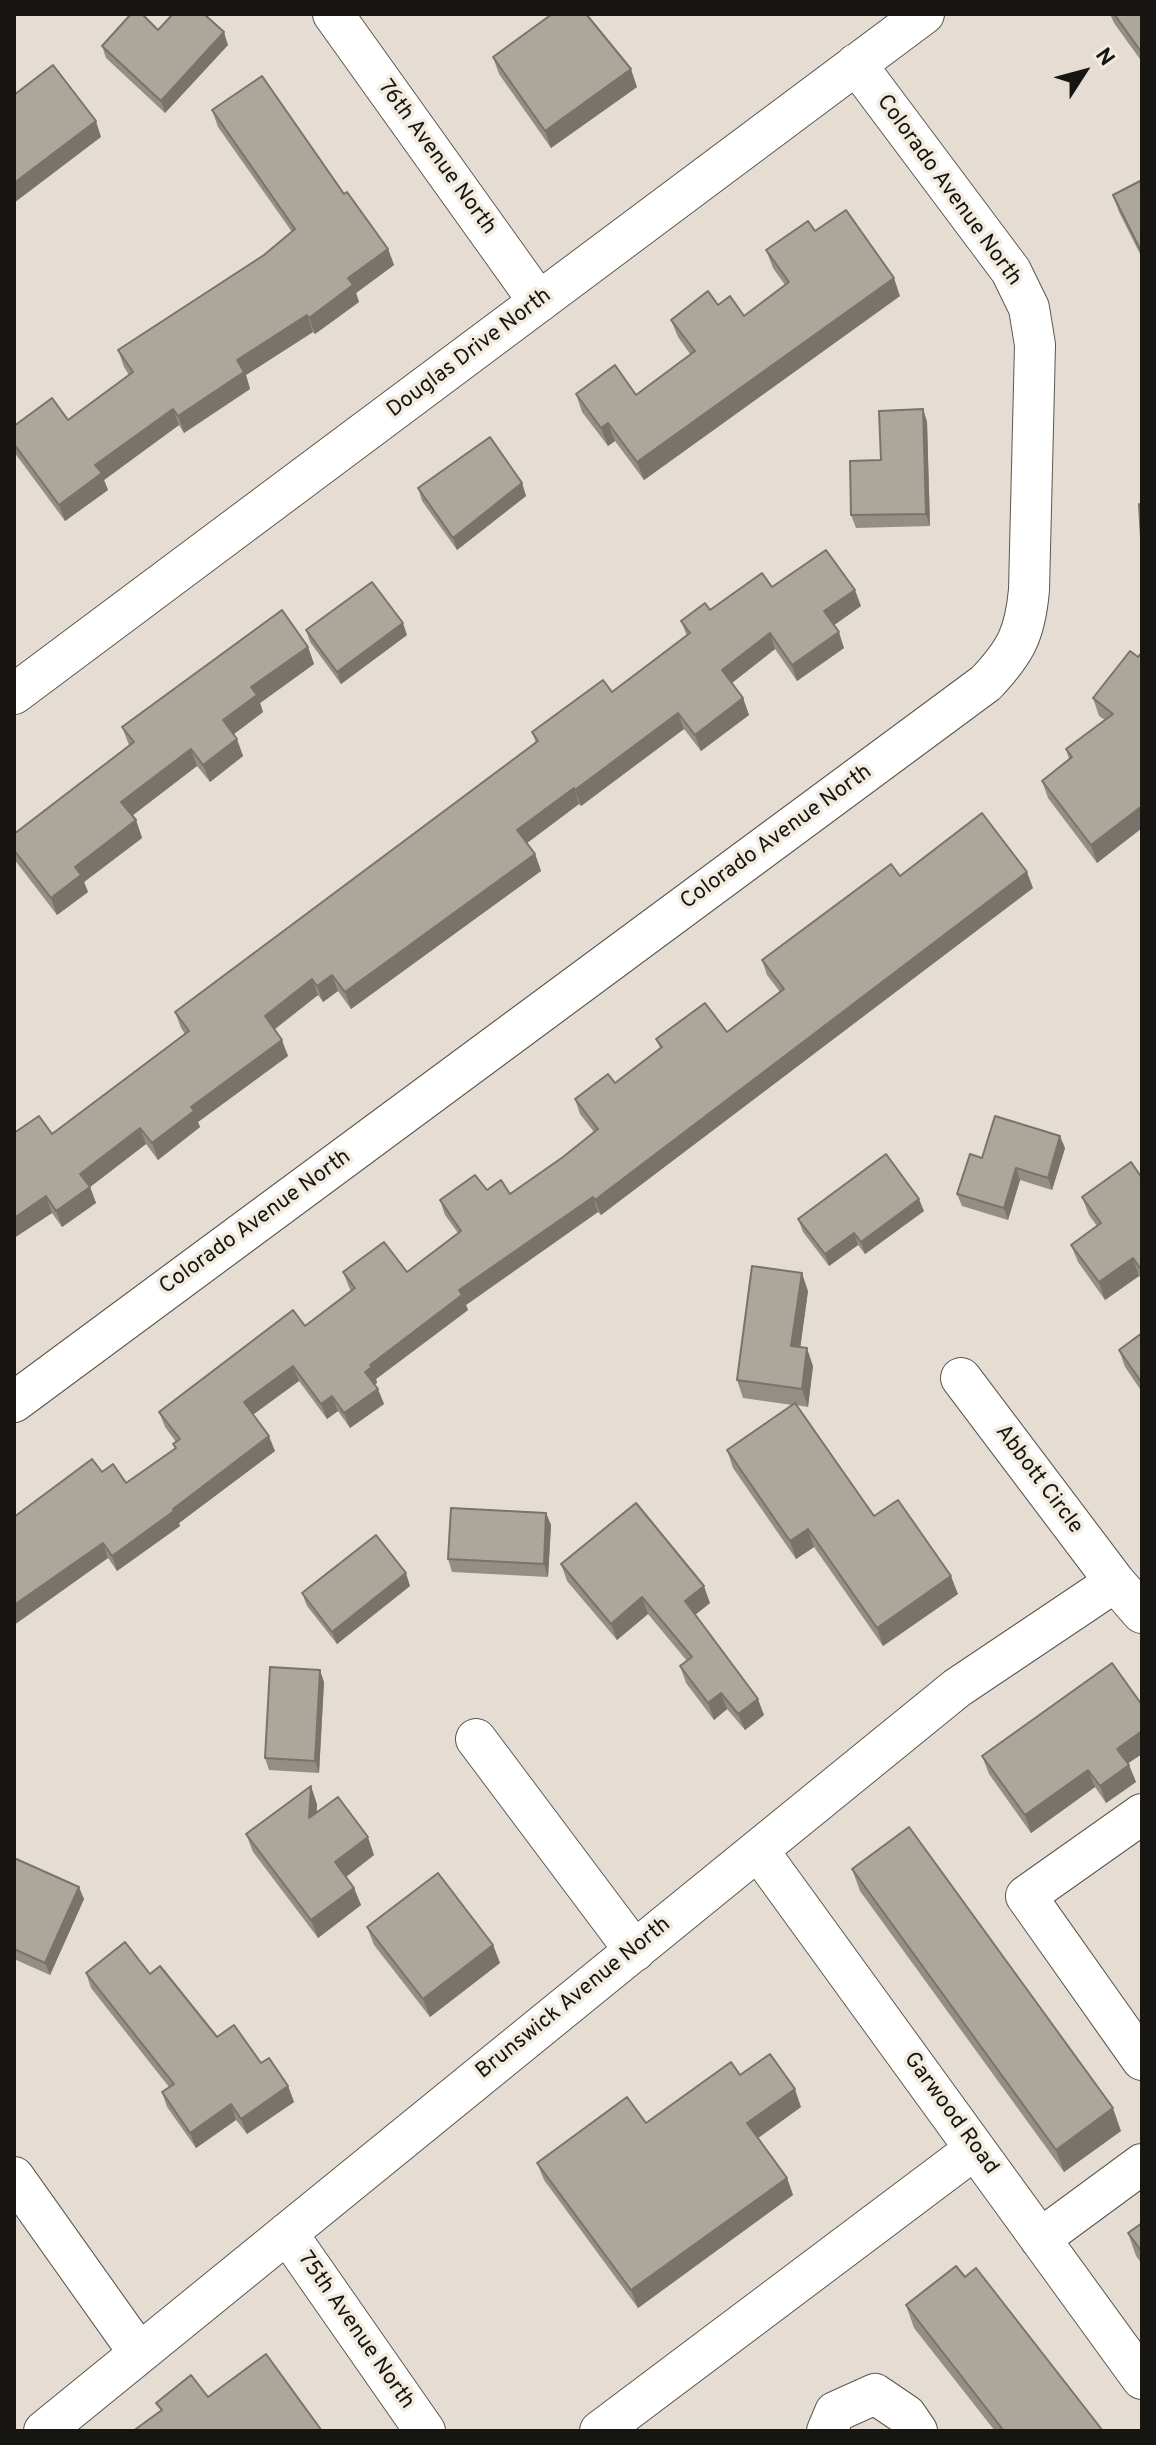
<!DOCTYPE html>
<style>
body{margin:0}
#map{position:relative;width:1156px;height:2445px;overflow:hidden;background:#e5ddd3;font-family:Overpass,sans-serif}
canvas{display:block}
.frame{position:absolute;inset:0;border:16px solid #171511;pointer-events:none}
.north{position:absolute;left:1044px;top:32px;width:80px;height:80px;-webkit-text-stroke:6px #f2ebe0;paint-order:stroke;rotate:54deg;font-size:22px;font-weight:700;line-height:32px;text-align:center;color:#171511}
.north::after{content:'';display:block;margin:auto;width:28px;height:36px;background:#171511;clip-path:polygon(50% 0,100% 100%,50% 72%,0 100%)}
</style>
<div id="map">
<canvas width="1156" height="2445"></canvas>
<div class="frame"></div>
<div class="north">N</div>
</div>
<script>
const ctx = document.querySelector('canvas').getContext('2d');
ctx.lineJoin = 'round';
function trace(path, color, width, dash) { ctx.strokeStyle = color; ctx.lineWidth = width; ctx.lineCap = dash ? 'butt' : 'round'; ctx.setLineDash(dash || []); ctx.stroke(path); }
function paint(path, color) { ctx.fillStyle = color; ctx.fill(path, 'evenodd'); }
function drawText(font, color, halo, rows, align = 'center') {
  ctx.font = font + ' Overpass,sans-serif'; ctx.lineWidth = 7; ctx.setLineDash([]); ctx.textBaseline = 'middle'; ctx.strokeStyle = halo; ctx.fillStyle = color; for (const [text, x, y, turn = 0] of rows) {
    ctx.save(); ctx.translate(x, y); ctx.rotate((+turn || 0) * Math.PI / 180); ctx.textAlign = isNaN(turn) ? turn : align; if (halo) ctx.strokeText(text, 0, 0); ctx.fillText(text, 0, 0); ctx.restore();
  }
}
const minor = new Path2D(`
 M333 14 539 302
 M14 694 924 14
 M961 1378 1115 1582 1142 1613
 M14 1402 986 683C1016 651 1025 634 1029 590L1035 345 1029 308 1011 271 856 64
 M476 1739 635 1951
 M1142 1814 1026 1896 1142 2060
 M758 1850 1142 2379
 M14 2177 139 2353
 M287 2233 425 2431
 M1040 2239 1142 2164
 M44 2431 957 1688 1115 1582
 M600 2431 975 2149
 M827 2431 835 2412 875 2394 906 2415 917 2431`);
trace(minor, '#5d564d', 42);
trace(minor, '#fff', 40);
paint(new Path2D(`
 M1110 14H1142V62L1114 23Z
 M228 45 165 113 106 58 102 46Z
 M493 57 637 87 551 148 499 74Z
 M212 110 344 194 388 249 394 265 356 293 359 302 315 334 313 332 246 375 250 389 184 433 179 425 104 480 108 490 65 521 14 452V426L68 420 129 375 124 367 118 350 264 255 292 232 218 127Z
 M1142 180V258L1119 212 1113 195Z
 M815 231 900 296 644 480 615 441 608 446 582 412 576 394 636 395 690 354 678 337 671 320 718 305 744 316 785 285 773 268 766 250Z
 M923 409 927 422 930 526 856 528 851 515 881 460Z
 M522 483 526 496 457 550 422 501 418 488Z
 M772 587 861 606 834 625 844 648 797 681 775 649 732 683 743 698 749 715 701 751 684 729 581 806 579 804 527 843 535 854 541 871 351 1009 338 991 323 1002 318 995 275 1029 288 1056 198 1122 200 1127 158 1160 146 1144 90 1187 96 1203 62 1227 52 1213 14 1238 52 1134 185 1034 181 1028 175 1012 536 743 532 732 612 692 687 636 681 621Z
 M306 630 407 635 341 684 310 642Z
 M308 647 314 664 260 703 263 712 234 734 243 756 210 782 197 766 132 815 136 820 142 838 84 882 88 892 57 915 14 859V834L129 745 122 727Z
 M1142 652V828L1097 863 1048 798 1042 781 1069 759 1066 749 1105 720 1099 716 1093 698Z
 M900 876 1033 888 601 1215 598 1212 466 1305 468 1310 376 1379 377 1383 375 1384 384 1404 350 1428 338 1411 327 1419 299 1381 253 1414 275 1451 179 1523 180 1526 117 1571 108 1558 14 1625V1517L102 1472 126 1483 175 1449 173 1444 176 1442 165 1427 159 1412 305 1326 351 1291 349 1287 343 1272H407L458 1233 445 1215 440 1200 487 1190 510 1194 563 1157 594 1132 580 1114 575 1099 615 1083 660 1048 656 1039 727 1032 780 992 767 975 762 960Z
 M1065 1148 1052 1190 1020 1180 1008 1220 962 1206 957 1194 982 1158Z
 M1142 1178V1280L1139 1276 1105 1300 1078 1262 1071 1245 1097 1226 1089 1215 1082 1197Z
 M924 1211 865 1254 858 1245 829 1266 803 1232 798 1219Z
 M808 1291 800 1348 813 1366 808 1407 796 1405 874 1516 958 1594 883 1646 814 1547 796 1559 733 1468 727 1450 792 1405 743 1398 737 1380Z
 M1142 1333V1392L1125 1367 1119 1350Z
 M546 1513 551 1525 548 1577 452 1572 448 1559Z
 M561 1564 710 1603 695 1615 764 1715 745 1730 727 1709 714 1720 686 1683 680 1666 687 1661 648 1614 617 1640 567 1581Z
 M410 1586 337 1644 307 1606 302 1593Z
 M324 1682 319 1773 269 1770 265 1758Z
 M1142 1705V1754L1128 1763 1136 1782 1106 1803 1095 1787 1031 1833 989 1774 982 1756Z
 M317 1804V1812L374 1855 346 1877 354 1888 361 1905 318 1938 253 1852 246 1834Z
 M14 1858 84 1899 50 1975 14 1959Z
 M852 1869 1121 2131 1064 2172 860 1891Z
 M367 1927 493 1945 500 1963 430 2017 374 1945Z
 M86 1973 150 1974 217 2037 261 2063 288 2086 294 2102 247 2134 236 2120 196 2148 167 2107 162 2092 169 2087 91 1988Z
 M740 2075 801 2107 758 2138 787 2178 793 2195 638 2308 544 2180 537 2163 646 2123Z
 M1142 2223V2264L1136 2256 1128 2233Z
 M965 2277 1103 2431H995L914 2328 906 2305Z`), '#948f85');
paint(new Path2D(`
 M224 32 228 45 165 113 161 101Z
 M631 69 637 87 551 148 545 131Z
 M96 121 101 137 14 203V183Z
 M388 249 394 265 356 293 359 302 315 334 309 318 348 278Z
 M894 278 900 296 644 480 637 462Z
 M307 315 313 332 246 375 250 389 184 433 178 416 237 360Z
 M173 409 179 425 104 480 108 490 65 521 59 505 95 465Z
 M923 409 927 422 930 526 926 514Z
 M608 423 615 441 608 446 601 428Z
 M522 483 526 496 457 550 453 538Z
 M855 590 861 606 830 628 824 611Z
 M403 623 407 635 341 684 337 672Z
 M839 632 844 648 797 681 792 665Z
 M770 633 775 649 728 686 722 670Z
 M308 647 314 664 260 703 263 712 230 737 223 720 251 687Z
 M743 698 749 715 701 751 695 735Z
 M678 713 684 729 581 806 575 790Z
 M237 739 243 756 210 782 203 765Z
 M191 749 197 766 128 819 121 802Z
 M574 788 579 804 523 846 517 830Z
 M1142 806V828L1097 863 1091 845Z
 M136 820 142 838 84 882 88 892 57 915 51 898 75 867Z
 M535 854 541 871 351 1009 345 992Z
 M1027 872 1033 888 601 1215 595 1200Z
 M332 975 338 991 323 1002 317 986Z
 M312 979 318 995 271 1032 265 1016Z
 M282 1040 288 1056 198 1122 200 1127 158 1160 152 1143 191 1107Z
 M140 1128 146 1144 90 1187 96 1203 62 1227 56 1211 80 1174Z
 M1060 1136 1065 1148 1052 1190 1048 1178Z
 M1016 1168 1020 1180 1008 1220 1004 1208Z
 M46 1196 52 1213 14 1238V1218Z
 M593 1197 598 1212 466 1305 468 1310 376 1379 377 1383 371 1387 365 1372 370 1365 459 1290Z
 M919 1199 924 1211 865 1254 861 1242Z
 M854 1233 858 1245 829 1266 825 1254Z
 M1133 1258 1139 1276 1105 1300 1099 1282Z
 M802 1273 808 1291 798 1364 791 1346Z
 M807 1348 813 1366 808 1407 802 1389Z
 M293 1366 299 1381 250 1417 244 1402Z
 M378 1389 384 1404 350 1428 344 1413Z
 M332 1396 338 1411 327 1419 321 1404Z
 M269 1436 275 1451 179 1523 180 1526 117 1571 112 1556Z
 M546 1513 551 1525 548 1577 544 1564Z
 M808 1529 814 1547 796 1559 790 1541Z
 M103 1543 108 1558 14 1625V1605Z
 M406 1573 410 1586 337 1644 332 1632Z
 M951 1576 958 1594 883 1646 877 1628Z
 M704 1586 710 1603 691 1618 685 1601Z
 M642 1597 648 1614 617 1640 611 1624Z
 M320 1670 324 1682 319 1773 315 1761Z
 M721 1693 727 1709 714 1720 708 1703Z
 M758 1699 764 1715 745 1730 738 1714Z
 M1142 1731V1754L1124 1766 1117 1749Z
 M1129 1765 1136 1782 1106 1803 1100 1786Z
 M1088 1770 1095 1787 1031 1833 1025 1815Z
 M311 1786 317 1804 315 1836 309 1818Z
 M368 1837 374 1855 342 1880 335 1862Z
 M79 1887 84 1899 50 1975 45 1963Z
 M354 1888 361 1905 318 1938 311 1920Z
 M493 1945 500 1963 430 2017 423 1999Z
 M288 2086 294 2102 247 2134 241 2119Z
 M795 2089 801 2107 754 2141 747 2123Z
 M231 2104 236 2120 196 2148 190 2133Z
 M1113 2108 1121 2131 1064 2172 1056 2150Z
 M787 2178 793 2195 638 2308 631 2290Z`), '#78746c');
const building = new Path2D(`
 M131 14H142L158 30 173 14H204L224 32 161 101 102 46Z
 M552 14H586L631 69 545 131 493 57Z
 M1114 14H1142V53Z
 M53 65 96 121 14 183V95Z
 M262 76 344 194 347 192 388 249 348 278 353 285 309 318 307 315 237 360 244 372 178 416 173 409 95 465 102 473 59 505 14 444V426L52 398 68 420 133 372 118 350 264 255 295 229 212 110Z
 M1142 180V253L1113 195Z
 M846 210 894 278 637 462 608 423 601 428 576 394 615 365 636 395 695 351 671 320 708 291 718 305 730 296 744 316 789 282 766 250 808 221 815 231Z
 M923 409 926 514 851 515 850 461 881 460 879 411Z
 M490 437 522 483 453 538 418 488Z
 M1139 504H1142V555Z
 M826 550 855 590 824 611 839 632 792 665 770 633 722 670 743 698 695 735 678 713 575 790 574 788 517 830 535 854 345 992 332 975 317 986 312 979 265 1016 282 1040 191 1107 194 1111 152 1143 140 1128 80 1174 90 1187 56 1211 46 1196 14 1218V1133L39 1116 52 1134 189 1031 175 1012 538 741 532 732 603 680 612 692 690 633 681 621 705 603 710 610 762 573 772 587Z
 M372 582 403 623 337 672 306 630Z
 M282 610 308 647 251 687 257 695 223 720 237 739 203 765 191 749 121 802 136 820 75 867 81 875 51 898 14 850V834L134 742 122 727Z
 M1130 651 1138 657 1142 652V806L1091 845 1042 781 1072 757 1066 749 1113 714 1093 698Z
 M982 813 1027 872 595 1200 593 1197 459 1290 462 1295 370 1365 372 1367 365 1372 378 1389 344 1413 332 1396 321 1404 293 1366 244 1402 269 1436 173 1509 174 1511 112 1556 103 1543 14 1605V1517L92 1459 102 1472 113 1464 126 1483 176 1448 173 1444 180 1439 159 1412 293 1310 305 1326 355 1288 343 1272 384 1242 407 1272 461 1231 440 1200 475 1175 487 1190 501 1180 510 1194 563 1157 598 1129 575 1099 608 1074 615 1083 662 1047 656 1039 705 1003 727 1032 784 989 762 960 891 864 900 876Z
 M995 1116 1060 1136 1048 1178 1016 1168 1004 1208 957 1194 970 1154 982 1158Z
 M886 1154 919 1199 861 1242 854 1233 825 1254 798 1219Z
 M1131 1162 1142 1178V1271L1133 1258 1099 1282 1071 1245 1101 1223 1082 1197Z
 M752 1266 802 1273 791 1346 807 1348 802 1389 737 1380Z
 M1142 1333V1383L1119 1350Z
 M795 1403 874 1516 898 1500 951 1576 877 1628 808 1529 790 1541 727 1450Z
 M636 1503 704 1586 685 1601 758 1699 738 1714 721 1693 708 1703 680 1666 692 1657 642 1597 611 1624 561 1564Z
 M451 1508 546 1513 544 1564 448 1559Z
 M376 1535 406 1573 332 1632 302 1593Z
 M1112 1663 1142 1705V1731L1117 1749 1129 1765 1100 1786 1088 1770 1025 1815 982 1756Z
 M270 1667 320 1670 315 1761 265 1758Z
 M311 1786 309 1818 338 1797 368 1837 335 1862 354 1888 311 1920 246 1834Z
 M909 1827 1113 2108 1056 2150 852 1869Z
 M14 1858 79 1887 45 1963 14 1949Z
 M438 1873 493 1945 423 1999 367 1927Z
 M125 1942 150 1974 160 1966 217 2037 234 2025 261 2063 269 2058 288 2086 241 2119 231 2104 190 2133 162 2092 174 2084 86 1973Z
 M770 2054 795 2089 747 2123 787 2178 631 2290 537 2163 627 2097 646 2123 731 2062 740 2075Z
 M1142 2223V2252L1128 2233Z
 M956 2266 965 2277 976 2268 1103 2431H1004L906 2305Z
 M266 2354 322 2431H133L162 2410 156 2403 191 2375 208 2397Z`);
paint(building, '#aca69b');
trace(building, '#78746c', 2);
drawText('22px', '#171511', '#f2ebe0', [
 ["76th Avenue North",436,158,54],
 ["Colorado Avenue North",948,191,54],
 ["Douglas Drive North",470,354,-37],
 ["Colorado Avenue North",777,838,-36],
 ["Colorado Avenue North",256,1223,-36],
 ["Abbott Circle",1038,1480,53],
 ["Brunswick Avenue North",574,1999,-39],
 ["Garwood Road",950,2114,54],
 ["75th Avenue North",355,2331,55]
]);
</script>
